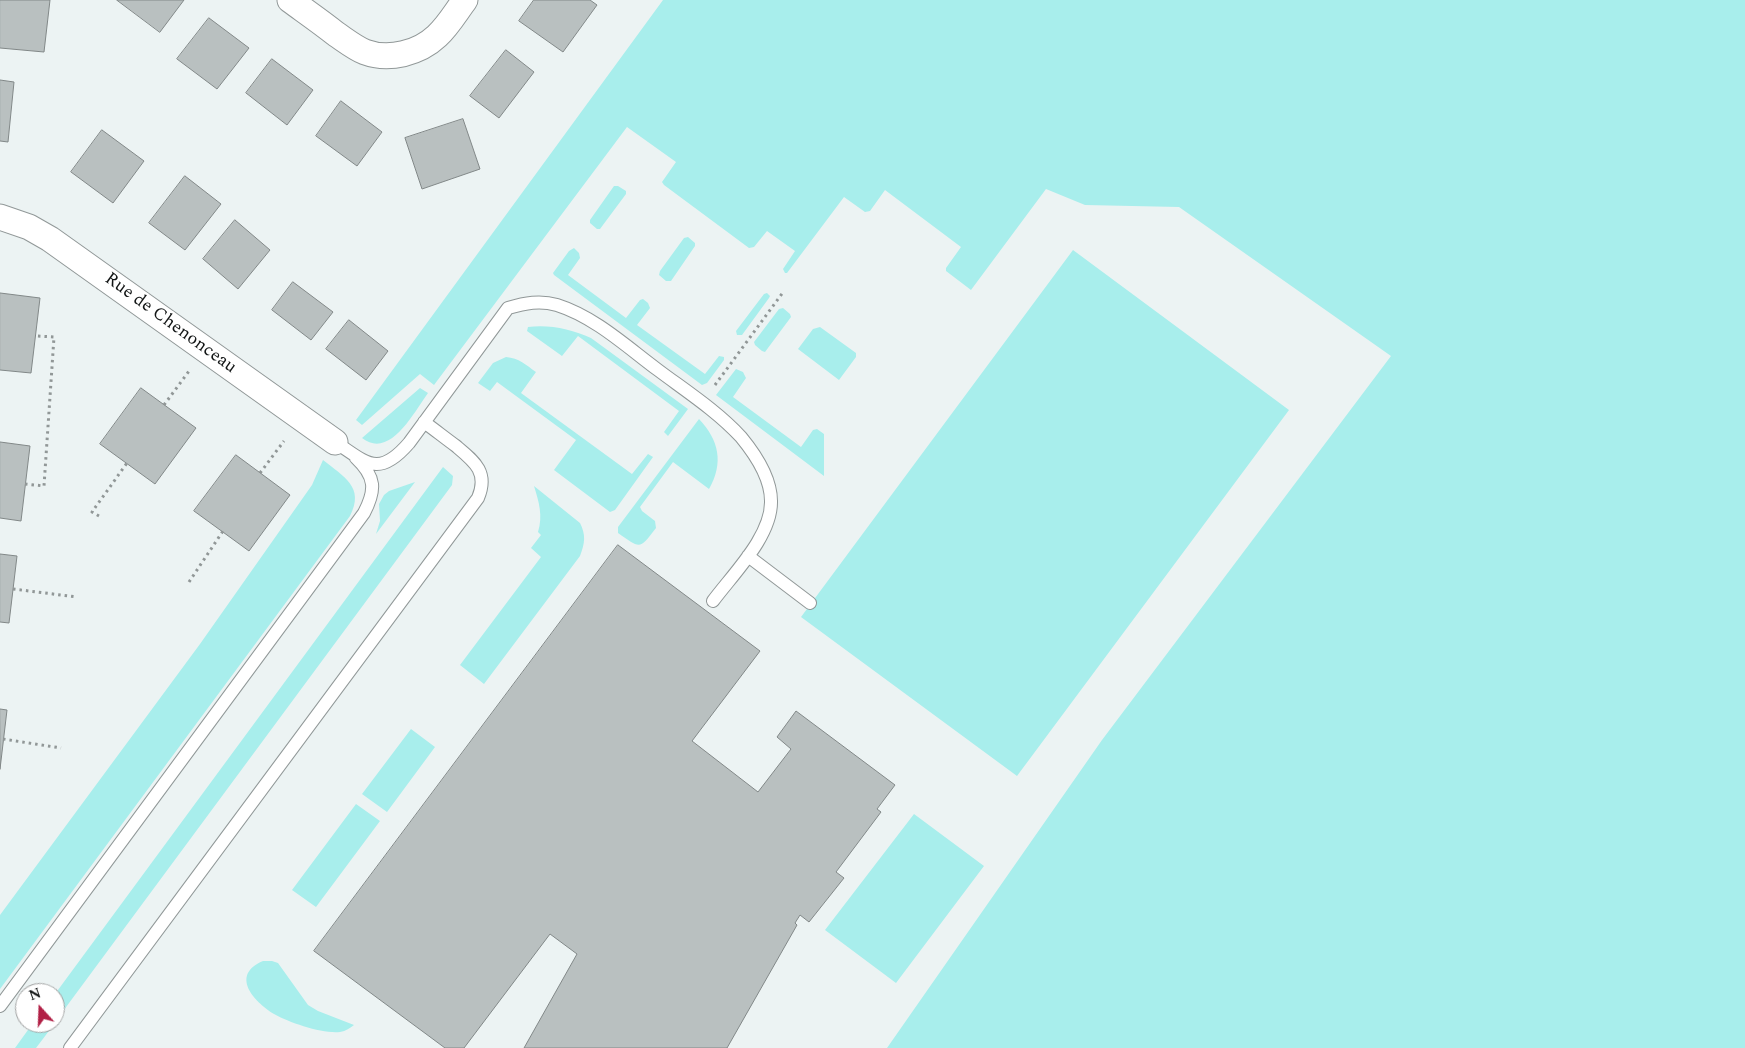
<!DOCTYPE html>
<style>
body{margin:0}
#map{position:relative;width:1745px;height:1048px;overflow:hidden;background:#ecf3f3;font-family:Spectral,serif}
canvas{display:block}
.north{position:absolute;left:15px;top:983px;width:50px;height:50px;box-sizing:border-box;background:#fff;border:1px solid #a0a1a1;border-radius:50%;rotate:340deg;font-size:14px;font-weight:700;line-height:20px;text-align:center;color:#121515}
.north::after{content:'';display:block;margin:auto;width:18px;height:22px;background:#b11f45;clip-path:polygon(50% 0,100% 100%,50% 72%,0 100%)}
</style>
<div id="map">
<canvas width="1745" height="1048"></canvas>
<div class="north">N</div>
</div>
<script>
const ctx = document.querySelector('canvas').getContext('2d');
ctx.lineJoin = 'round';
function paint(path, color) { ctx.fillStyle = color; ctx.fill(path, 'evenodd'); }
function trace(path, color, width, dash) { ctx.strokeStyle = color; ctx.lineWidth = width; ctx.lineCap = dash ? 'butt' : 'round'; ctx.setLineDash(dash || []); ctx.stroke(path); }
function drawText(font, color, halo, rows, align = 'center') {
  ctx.font = font + ' Spectral,serif'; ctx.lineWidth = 4; ctx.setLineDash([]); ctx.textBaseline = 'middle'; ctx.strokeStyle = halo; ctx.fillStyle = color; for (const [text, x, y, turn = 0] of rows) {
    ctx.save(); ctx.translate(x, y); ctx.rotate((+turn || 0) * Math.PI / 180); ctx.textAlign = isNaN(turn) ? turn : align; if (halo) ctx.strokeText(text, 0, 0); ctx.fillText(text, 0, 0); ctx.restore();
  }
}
paint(new Path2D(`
 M663 0H1745V1048H887L1102 740 1391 356 1179 207 1085 205 1046 189 971 290 946 271V268L961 247 885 190 870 211 865 212 844 197 787 273H785L783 269 795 251 767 231 754 247 749 248 664 185 662 182 676 162 627 127 434 385 420 374 362 425 356 420Z
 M614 186H618L626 191V194L600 229H597L590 223V220Z
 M688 237 695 243V246L671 281H666L659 275 660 271 684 238Z
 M574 248 579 253 580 258 568 275 626 318 640 300 643 299 648 303 650 308 637 325 705 374 719 356 724 357V360L707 383 702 385 554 275 553 273 569 251Z
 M1073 250 1289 410 1017 776 801 617Z
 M767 293 770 296 769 298 742 335H737L736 331 764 294Z
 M783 308 790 314 791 317 765 352 762 351 755 345 754 342 779 309Z
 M528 327C548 324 572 329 591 338L688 409 668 436 664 432 679 411 578 336 562 356 527 331Z
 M820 327 856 353V357L839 380 798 349 813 329Z
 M506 357C519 358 526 365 536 372L521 393 632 474 648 454 653 457 615 510 610 512 554 470 576 440 497 382 490 391 478 383 493 363Z
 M736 369 743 372 746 378 733 397 801 447 813 430 817 429 824 434V476L716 395Z
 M420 388 428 393C414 412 390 460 362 438Z
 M699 419C719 440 724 463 709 489L673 462 640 507 642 511 655 521 656 528C639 550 641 549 618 533V527Z
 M323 460C344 477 365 487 350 516L0 989V915L200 644 312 485Z
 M443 467 453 476 452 485 55 1022V994Z
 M415 482 376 534 380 521 379 504 384 495 389 491Z
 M534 486 580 523C586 535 585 543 580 556L484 684 460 665 541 557 531 548 541 535 538 532C543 516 539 502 534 486Z
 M411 729 435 747 387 812 362 794Z
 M356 804 380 821 316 907 292 890Z
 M914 814 984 866 896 983 825 930Z
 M263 961H272L278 963 308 1005 318 1011 354 1025C350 1028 346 1031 340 1032 323 1034 290 1023 274 1014 253 1001 230 975 263 961Z
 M33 1023H55L36 1048H15Z`), '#a8eeec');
const building = new Path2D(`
 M0 0H50L44 52 0 48Z
 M117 0H184L160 32Z
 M534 0H590L597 5 563 52 519 21Z
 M209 18 249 48 217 89 177 59Z
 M506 50 534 72 499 118 470 96Z
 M272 59 313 90 287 125 246 93Z
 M0 80 14 82 8 142 0 141Z
 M341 101 382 132 357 166 316 136Z
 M463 119 480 169 422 189 405 138Z
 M102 130 144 161 113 203 71 172Z
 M185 176 221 204 185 250 149 223Z
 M235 220 270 250 238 289 203 259Z
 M293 282 333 312 311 340 272 310Z
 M0 293 40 298 31 373 0 370Z
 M349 320 388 351 366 380 326 349Z
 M141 388 196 428 155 484 100 444Z
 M0 442 30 446 21 521 0 518Z
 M236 455 290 495 249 551 194 511Z
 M618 545 760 651 692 741 758 792 791 749 777 737 796 711 895 785 877 809 881 812 836 872 844 878 809 922 800 915 795 923 797 925 727 1048H524L577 954 550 934 464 1048H445L314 951Z
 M0 554 17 556 9 623 0 622Z
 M0 709 7 710 0 769Z`);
paint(building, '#b9c0c0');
trace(building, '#828888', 1);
const service = new Path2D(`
 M335 442C366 462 378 479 409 443L508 308C525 303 540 300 557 305 595 317 627 347 658 370 686 391 717 411 741 437 755 454 771 478 771 501 772 536 733 574 713 601
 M748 556 810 603
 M0 1006 364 513C376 490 376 477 356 458
 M70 1048 478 498C489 472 474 461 456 446 445 438 435 430 424 422`);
const minor = new Path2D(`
 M290 0C305 11 321 22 336 34 345 40 355 48 365 52 389 61 419 53 437 36 448 26 456 12 465 0
 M0 217 29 227 50 239 335 442`);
trace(service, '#919898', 14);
trace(minor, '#919898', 27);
trace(new Path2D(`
 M715 385 784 291
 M164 405 189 371
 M260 473 284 441
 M25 484 44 486 54 337 36 336
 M99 516 92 512 127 463
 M189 582 223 531
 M13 589 77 597
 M3 739 61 748`), '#919797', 3, [2.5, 4]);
trace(service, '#fff', 12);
trace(minor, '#fff', 25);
drawText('18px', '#121515', '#fff', [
 ["Rue de Chenonceau",170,324,36]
]);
</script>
